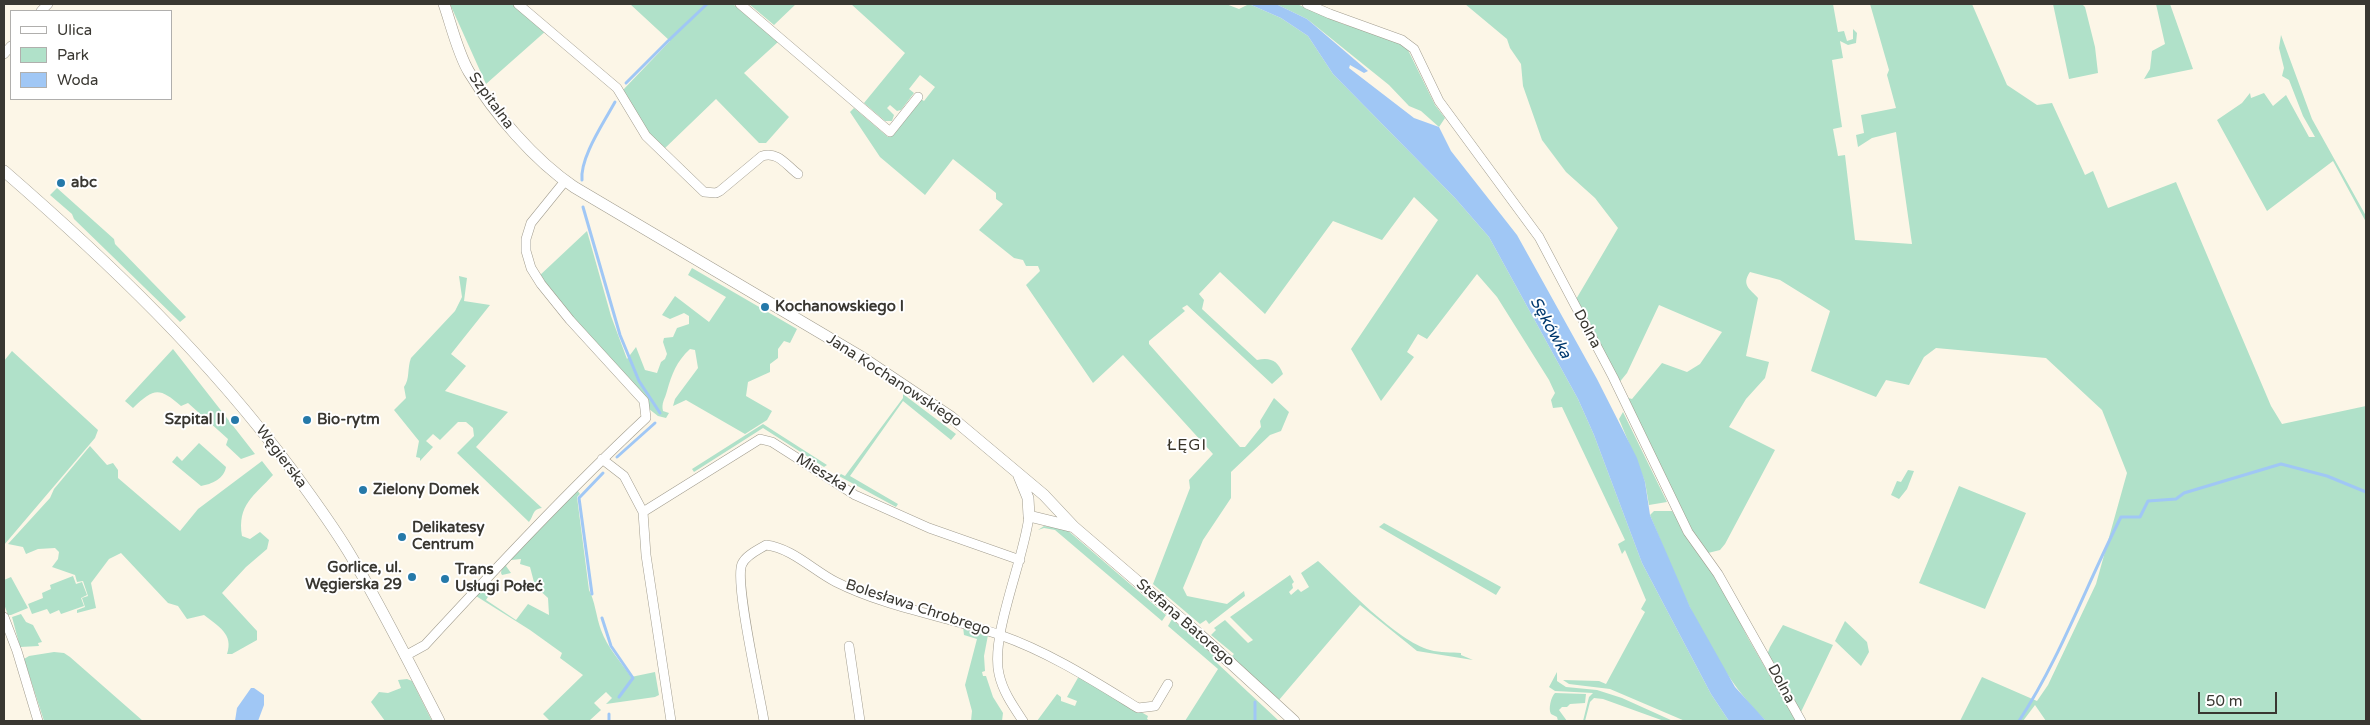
<!DOCTYPE html>
<meta charset="utf-8">
<style>
body{margin:0}
#map{position:relative;width:2370px;height:725px;overflow:hidden;background:#fcf6e7;font-family:"Varela Round",sans-serif}
canvas{display:block}
.frame{position:absolute;inset:0;border:5px solid #393731;pointer-events:none}
.legend{position:absolute;left:10px;top:10px;width:162px;height:90px;box-sizing:border-box;background:#fff;border:1px solid #b0afad;margin:0;padding:6px 9px;list-style:none;font-size:15px;color:#393731}
.legend li{display:flex;align-items:center;gap:10px;height:25px}
.legend b{width:25px;border:1px solid #b0afad}
.scale{position:absolute;left:2198px;top:692px;width:79px;height:22px;box-sizing:border-box;border:2px solid #393731;border-top:0;padding-left:6px;font-size:15px;line-height:18px;white-space:nowrap;color:#393731;-webkit-text-stroke:4px #fff;paint-order:stroke}
</style>
<div id="map">
<canvas width="2370" height="725"></canvas>
<div class="frame"></div>
<ul class="legend">
<li><b style="height:6px;background:#fff"></b>Ulica</li>
<li><b style="height:14px;background:#b0e1c9"></b>Park</li>
<li><b style="height:14px;background:#a0c7f5"></b>Woda</li>
</ul>
<div class="scale">50 m</div>
</div>
<script>
const ctx = document.querySelector('canvas').getContext('2d');
ctx.lineJoin = 'round';
function paint(path, color) { ctx.fillStyle = color; ctx.fill(path, 'evenodd'); }
function trace(path, color, width, dash) { ctx.strokeStyle = color; ctx.lineWidth = width; ctx.lineCap = dash ? 'butt' : 'round'; ctx.setLineDash(dash || []); ctx.stroke(path); }
function drawText(font, color, halo, rows, align = 'center') {
  ctx.font = font + ' "Varela Round",sans-serif'; ctx.lineWidth = 4; ctx.setLineDash([]); ctx.textBaseline = 'middle'; ctx.strokeStyle = halo; ctx.fillStyle = color; for (const [text, x, y, turn = 0] of rows) {
    ctx.save(); ctx.translate(x, y); ctx.rotate((+turn || 0) * Math.PI / 180); ctx.textAlign = isNaN(turn) ? turn : align; if (halo) ctx.strokeText(text, 0, 0); ctx.fillText(text, 0, 0); ctx.restore();
  }
}
paint(new Path2D(`
 M450 4H515L547 30 486 84Z
 M630 4H733L778 42 744 73 789 117 766 143H759L716 99 663 150 649 136 622 91 670 41Z
 M749 4H796L774 25Z
 M851 4H1226L1239 9 1249 4 1281 18 1308 36 1333 74 1455 198 1489 237 1578 399 1594 435 1642 563 1711 694 1729 721H1685L1610 689 1569 684 1563 680 1599 681 1606 684 1645 612 1641 609 1646 600 1625 550 1622 554 1618 544 1625 540 1562 407 1553 408 1551 400 1555 393 1549 380 1497 297 1477 274 1427 339 1418 334 1407 352 1414 357 1381 401 1351 349 1438 220 1414 197 1382 240 1333 221 1265 314 1220 272 1199 294 1204 300 1202 309 1257 360C1271 357 1278 361 1283 374L1272 384 1187 305 1182 308 1185 311 1149 341V344L1240 447H1245L1261 427 1260 421 1274 398 1289 412 1281 431 1270 435 1231 472V498L1203 540 1183 588 1187 596 1227 604 1244 591 1245 596 1209 624 1206 620 1200 624 1153 584 1190 488 1189 480 1213 454 1123 355 1093 383 1026 285 1040 271 1038 266H1026L1023 260 1014 258 979 230 1003 204 996 199V193L953 159 925 195 880 157 850 112 854 108 888 137 919 98 924 101 935 87 920 75 909 89 914 93 901 110 897 111 890 105 887 108 894 115 892 121H885L864 103 905 53Z
 M1276 4H1297L1343 24 1394 39 1407 48 1435 105 1445 118 1439 127 1421 111 1409 106 1389 85 1307 19Z
 M1465 4H1833L1838 32 1844 31 1847 41 1853 39V29L1857 33 1856 43 1848 45 1840 41 1843 58 1832 60 1842 127 1833 129 1838 156 1845 155 1855 240 1912 244 1896 132 1872 138 1858 147 1856 135 1864 133 1861 115 1896 108 1887 75 1889 70 1870 4H1972L2007 85 2037 105 2052 103 2085 175 2093 171 2108 208 2176 182 2271 406 2282 424 2366 406V721H2046L2035 705 2023 721H1960L1982 677 2037 701 2048 685 2096 584 2127 473 2102 410 2046 358 1936 348 1924 357 1909 385 1886 380 1876 397 1811 371 1830 311 1780 280 1750 272C1741 285 1750 289 1758 298L1746 356 1769 362 1765 378 1746 399 1729 427 1775 450 1725 544 1720 550 1708 553 1691 530 1625 397 1632 399 1662 363 1687 372 1700 364 1722 332 1659 305 1627 373 1618 384 1575 301 1618 228 1595 198 1566 172 1542 140 1523 86 1521 64 1510 48 1507 39Z
 M2053 4H2082L2085 7 2095 47 2098 73 2069 79Z
 M2156 4H2170L2193 69 2144 79 2150 69 2152 51 2165 44Z
 M2281 35 2312 119 2366 216V222L2333 161 2267 211 2217 120 2242 103 2250 93 2251 98 2264 93 2273 106 2286 95 2309 137H2315L2303 116 2289 80 2282 76 2284 68 2279 48Z
 M57 188 114 239 115 244 186 317 180 322 74 219 72 214 50 195Z
 M587 231 611 316 627 359 636 347 645 370 657 373 661 362 665 359 667 354 663 342 664 338 673 337 677 328 689 324V316L684 313 670 319 662 315 675 296 709 322 726 297 688 275 692 268 797 329 790 343 784 341 778 349V358L770 364V372L748 382 746 396 772 411 767 420 745 434 686 400 673 406 675 399 698 368 695 350 690 349C676 362 672 374 667 391 665 399 661 403 663 411L669 413 666 418 658 416 649 409 538 277Z
 M459 276 467 278 464 301 490 305 451 354 466 366 445 391 508 412 476 447 542 508C532 509 534 516 529 522L457 453 474 436 473 428 466 422H458L440 440 433 434 426 441 433 447 420 461V458L416 457 419 441 394 410 406 398 404 387C410 379 407 368 411 358L455 311 462 297Z
 M173 349 255 454 241 459 226 445 228 439 188 403 181 406C159 387 154 388 133 408L125 401Z
 M12 351 98 430 95 438 4 545V361Z
 M903 394 956 434 951 440 903 401 850 476 898 504 896 507 839 476 841 474 845 476 903 398Z
 M1623 412 1667 502 1649 505 1645 482 1619 419Z
 M763 424 827 465 824 467 763 428 694 472 692 469Z
 M199 443 226 467C224 479 212 484 201 486L172 462 177 456 182 461Z
 M90 446 107 465 113 463 118 470V478L180 531 198 509 262 461 273 475C254 496 237 505 242 536L250 539 260 532 269 540 267 549 246 567 222 593 257 631V640L232 654H227C234 634 218 626 204 615L187 619 178 606 168 603 121 553 109 559 91 583 96 608 77 613V610L85 607 82 598 88 596 83 581 77 582 75 575 52 567 58 559 59 552 55 548 38 549 26 554 23 547 8 544 50 498 54 489Z
 M1908 470 1914 471 1907 489 1899 499 1891 495 1897 481 1901 482Z
 M1959 486 2026 513 1985 609 1919 583Z
 M577 490 580 494 577 497 589 590C595 601 596 616 601 630 607 647 621 662 631 677L655 672 659 695 655 697 606 704 612 698 606 692 594 703 601 710 589 721H550L543 714 583 675 560 658 562 653 530 630 476 596 488 583H497L486 600 516 620 528 604 549 615 548 598 535 586 530 567 520 564 521 559 511 560 506 566 511 573 502 575 501 573 502 567Z
 M1654 511H1672L1722 586 1748 638 1796 721H1766C1713 671 1678 583 1650 515Z
 M1384 523 1501 587 1496 595 1379 527Z
 M1044 526 1066 529 1166 615 1162 621 1055 530 1044 528 1038 530Z
 M1318 561C1344 585 1397 641 1430 650 1440 653 1452 652 1461 653V655L1473 660 1417 651 1360 605 1279 700 1231 657 1234 654 1211 635 1216 630 1214 628 1225 620 1248 643 1253 640 1230 617 1290 575 1294 582 1292 584 1293 588 1289 592 1291 595 1298 589 1301 592 1309 587 1301 573Z
 M73 576 76 584 82 582 87 595 81 598 84 606 61 614 59 610 50 614 47 609 32 614 28 604 43 598 42 593 51 589 50 585Z
 M11 577 28 608 11 615H8L4 604V580Z
 M21 614 26 622 33 625 42 642 38 643 39 646 20 647 12 617Z
 M1172 619 1219 660 1217 663 1279 721H1185L1218 669 1168 626Z
 M1845 621 1867 642 1869 652 1861 666 1835 641Z
 M1783 625 1833 645 1800 714 1767 655 1770 647Z
 M963 627 988 635 984 656 985 671 982 672 983 676H986L993 697 1003 713 1002 721H971L972 711 965 685 977 639 964 635Z
 M54 652 64 653 70 657 143 721H44L24 659 29 656Z
 M1557 672V681L1566 687 1597 690 1622 698 1673 721H1664L1603 699 1594 698 1590 702 1585 721H1583L1589 697 1593 693 1555 691 1549 687Z
 M1079 676 1148 716 1147 719 1150 721H1037L1057 694 1061 697V701L1075 706 1077 701 1067 697Z
 M407 679 412 681 432 721H385L371 702 379 692 388 693 401 688 398 680Z
 M1555 693 1586 694 1585 703 1570 704 1567 707H1562L1559 710 1567 721H1558L1557 717 1551 714C1548 709 1551 697 1555 693Z`), '#b0e1c9');
paint(new Path2D(`
 M1249 4H1276L1307 19 1368 71 1364 73 1350 65 1349 68 1414 118 1439 127 1451 151 1517 235 1597 379 1637 458 1645 482 1650 515 1690 607 1735 687 1766 721H1729L1711 694 1642 563 1594 435 1578 399 1489 237 1455 198 1333 74 1308 36 1281 18Z
 M251 688H254L264 695V705L258 721H235L237 708Z`), '#a0c7f5');
trace(new Path2D(`
 M668 41 707 4
 M626 83 668 41
 M611 109 615 102
 M582 180C580 159 601 127 611 109
 M583 207 620 335 639 381 660 413
 M617 457 655 423
 M592 594 579 498 603 473
 M602 618 611 646 633 678 619 697
 M1255 702V721
 M609 714V721
 M2019 721C2061 657 2086 585 2121 517H2140L2148 501 2176 499 2184 493 2281 464 2327 476 2366 492`), '#a0c7f5', 3);
const street = new Path2D(`
 M518 4 617 88 646 136 704 192 716 193 720 191 762 156C778 151 786 165 798 174
 M740 4 890 132 918 97
 M1307 4 1330 14 1402 40 1414 49 1439 101 1539 237 1613 377 1688 532 1718 574 1801 721
 M41 11 48 4
 M4 54 11 46
 M602 459 624 476 643 512
 M4 617 17 651 38 721
 M849 646 860 721
 M405 656 425 645C497 567 569 490 646 418L644 401 570 320 541 284 531 268 526 251V239L531 223 565 181
 M671 721 646 555 643 512 760 439 772 442 855 495 929 528 1020 560
 M764 721C760 695 734 581 742 564 746 555 758 550 766 545 792 548 814 571 836 582 888 608 946 616 1000 635 1049 652 1094 681 1138 708L1155 706 1168 684
 M1023 721C1013 706 1003 692 999 674 990 635 1024 560 1029 516`);
const secondary = new Path2D(`
 M444 4C451 24 458 54 469 72 494 113 534 160 574 187L863 358 951 417 1044 495 1074 527 1200 635 1294 721
 M4 171C111 264 207 356 292 470 311 496 331 523 348 551 381 606 410 664 439 721
 M1019 476 1028 498 1029 516 1074 527`);
trace(street, '#a19c8e', 10);
trace(secondary, '#a19c8e', 12);
trace(street, '#fff', 9);
trace(secondary, '#fff', 11);
for (const [x, y, r, color] of [
 [61,183,5,"#2579a9"],
 [765,307,5,"#2579a9"],
 [235,420,5,"#2579a9"],
 [307,420,5,"#2579a9"],
 [363,490,5,"#2579a9"],
 [402,537,5,"#2579a9"],
 [412,577,5,"#2579a9"],
 [445,579,5,"#2579a9"]
]) { const dot = new Path2D(); dot.arc(x, y, r, 0, 2 * Math.PI); ctx.fillStyle = color; ctx.fill(dot); trace(dot, '#fff', 2); }
drawText('15px', '#393731', '#fff', [
 ["Szpitalna",491,101,54],
 ["Dolna",1587,329,62],
 ["Jana Kochanowskiego",894,381,33],
 ["Węgierska",281,457,53],
 ["Mieszka I",825,475,32],
 ["Bolesława Chrobrego",918,608,18],
 ["Stefana Batorego",1185,623,41],
 ["Dolna",1781,684,62]
]);
drawText('bold 15px', '#393731', '#fff', [
 ["abc",71,183],
 ["Kochanowskiego I",775,307],
 ["Szpital II",225,420,"right"],
 ["Bio-rytm",317,420],
 ["Zielony Domek",373,490],
 ["Delikatesy",412,528],
 ["Centrum",412,545],
 ["Gorlice, ul.",402,568,"right"],
 ["Węgierska 29",402,585,"right"],
 ["Trans",455,570],
 ["Usługi Połeć",455,587]
], 'left');
drawText('italic 16px', '#01396f', '#fff', [
 ["Sękówka",1550,328,61]
]);
ctx.letterSpacing = '1px';
drawText('16px', '#383328', '#fff', [
 ["ŁĘGI",1187,446]
]);
ctx.letterSpacing = '0px';
</script>
